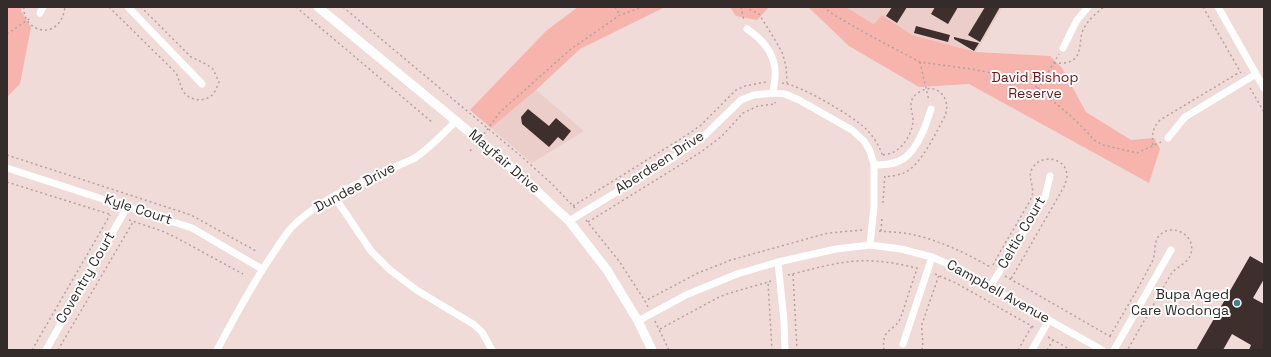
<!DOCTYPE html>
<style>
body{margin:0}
#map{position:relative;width:1271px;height:357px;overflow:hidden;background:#f0dbd8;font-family:"Space Grotesk",sans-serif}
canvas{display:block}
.frame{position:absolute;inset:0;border:8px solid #342c2b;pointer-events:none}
</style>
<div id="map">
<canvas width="1271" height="357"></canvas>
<div class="frame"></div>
</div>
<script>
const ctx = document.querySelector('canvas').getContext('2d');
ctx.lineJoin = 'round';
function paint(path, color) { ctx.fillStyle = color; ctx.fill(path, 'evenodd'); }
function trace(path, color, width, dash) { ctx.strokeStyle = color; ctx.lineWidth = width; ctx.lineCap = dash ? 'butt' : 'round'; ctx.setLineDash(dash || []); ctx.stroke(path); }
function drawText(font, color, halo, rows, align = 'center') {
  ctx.font = font + ' "Space Grotesk",sans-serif'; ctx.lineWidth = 4; ctx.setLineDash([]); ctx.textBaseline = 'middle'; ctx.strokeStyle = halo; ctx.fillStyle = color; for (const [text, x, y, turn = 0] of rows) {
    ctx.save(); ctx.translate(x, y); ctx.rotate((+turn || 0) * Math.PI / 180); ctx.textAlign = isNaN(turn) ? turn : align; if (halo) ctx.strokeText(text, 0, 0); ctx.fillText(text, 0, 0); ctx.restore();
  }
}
paint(new Path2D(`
 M846 7H1003L976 52 912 35 882 15 875 24Z
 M536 90 584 131 532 163 491 128Z`), '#ebcdc9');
paint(new Path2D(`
 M7 7H22L21 11 31 27 20 84 7 97Z
 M578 7H665L580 49 536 90 491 128 470 110 546 31Z
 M730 7H769L757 20 736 16Z
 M808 7H846L874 24 882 15 912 35 976 52 1050 56 1062 68 1086 112 1131 140 1154 138 1160 149 1149 183 969 84 919 87 849 46Z`), '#f6b4ac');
paint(new Path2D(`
 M892 7H907L897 23 886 16Z
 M935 7H958L948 24 931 14Z
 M985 7H1000L980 42 968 35Z
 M916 26 950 35 948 42 914 33Z
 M954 37 979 43 974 51 954 39Z
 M528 109 549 126 556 118 571 131 563 141 558 137 549 147 522 124 521 117Z
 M1250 256 1264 264V279L1253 298 1264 304V350H1249L1251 345 1232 334 1223 350H1196Z`), '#3e2e2c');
trace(new Path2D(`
 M24 7C22 32 60 43 65 7
 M109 7 176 73C179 79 180 85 183 91 189 101 205 103 213 94 216 91 217 86 219 82L213 69 206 64 191 57 141 7
 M296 7 433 123
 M343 7 522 157 552 184 576 209
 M615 7 620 15
 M741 7 744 21
 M745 7 759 14 775 40 782 52 786 66 787 83
 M823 7 834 15 867 34 920 62 971 69 1018 78 1034 85 1072 117 1087 132 1094 140 1103 145 1137 153 1161 142
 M1203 7 1241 73
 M7 34 32 17
 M920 62 929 101
 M1054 63C1064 64 1076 63 1079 51 1081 44 1080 37 1083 30 1088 20 1096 13 1104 7
 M782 83C799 84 853 116 866 129 874 137 880 147 883 157
 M1250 88 1264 112
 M1038 89 1059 54
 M484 134 500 112 571 49 620 15 643 7
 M1153 145C1152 134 1152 129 1160 120L1240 72
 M470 151 473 148
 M7 155 191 215 256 251
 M883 155C888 154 893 153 897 150 905 145 913 130 913 121 913 110 906 101 918 93 936 80 952 98 945 116 936 132 923 162 906 172 900 175 892 176 885 177
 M7 182 112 215
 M883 203 885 173
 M573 206 687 135 701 125 736 90 745 86 766 82
 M129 220 162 231 175 237 243 274
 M586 220 619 261 645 301
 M588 222 701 152 722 136 743 113 758 106 775 104V102
 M879 231C889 232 900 232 910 234 939 240 966 253 992 268
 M881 231 882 217
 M993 265C1001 250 1010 235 1019 220 1023 212 1029 204 1032 196 1035 187 1027 177 1032 169 1040 153 1067 157 1067 176 1067 179 1065 183 1065 185L1011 279
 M793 274 797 350
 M935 274 956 283 1035 328
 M788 275C805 271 822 266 840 263 867 258 894 262 920 269
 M1005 276 1111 337
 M771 281 768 282 772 350
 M648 307 645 301 698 273 731 260 828 233 863 230
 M655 321 669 350
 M660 329 719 297 730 293 768 282
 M1110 336C1124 312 1139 287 1152 262 1157 253 1152 241 1161 234 1174 223 1196 236 1191 253 1189 263 1177 266 1171 274L1128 349
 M1048 337 1071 350
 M32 350 110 215
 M58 350 133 222
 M884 350C881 328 894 332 900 319 906 303 911 285 917 269
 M922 350C924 341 921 333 922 324L939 275
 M1018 350 1032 326
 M1047 350 1053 340`), '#b2a19f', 1.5, [2, 3]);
trace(new Path2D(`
 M128 7 202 84
 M1218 7 1264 88
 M40 13 43 7
 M747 29C759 37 771 49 774 64 777 72 774 84 773 93
 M1063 48 1077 20 1088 7
 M1168 138 1185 117 1256 74
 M874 165C882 165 891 165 899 161 916 154 926 126 931 109
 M7 168 192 228 262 269
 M334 196 371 251 390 270 418 291 473 324 482 332 492 350
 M569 221 676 156 705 135 741 100 754 95 773 93 785 94 799 100 852 130 864 141 870 151 874 165V206L870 245
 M778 262 784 321 785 350
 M990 287 1045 197 1050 176
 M638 321 686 295 737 274 778 262 836 249 870 245 901 249 932 257 962 270 990 287 1102 350
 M903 344 932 257
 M46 350 127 207
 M217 350C234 318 251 286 272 255 279 245 286 232 295 224 326 194 376 176 415 158 431 147 443 134 456 121
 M1032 350 1049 320
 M1114 350 1171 250`), '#fff', 7);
trace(new Path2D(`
 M318 7 456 121 521 176 569 221 607 270 638 321 652 350`), '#fff', 9);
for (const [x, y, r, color] of [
 [1237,303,4,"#3d848d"]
]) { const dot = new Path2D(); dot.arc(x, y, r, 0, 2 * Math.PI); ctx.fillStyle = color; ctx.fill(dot); trace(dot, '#fff', 1.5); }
drawText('14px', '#6f1414', '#fff', [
 ["David Bishop",1035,78],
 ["Reserve",1035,94]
]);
drawText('14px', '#342c2b', '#fff', [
 ["Mayfair Drive",504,162,41],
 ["Aberdeen Drive",660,163,-33],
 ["Dundee Drive",355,188,-28],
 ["Kyle Court",138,210,18],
 ["Celtic Court",1022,233,-60],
 ["Coventry Court",86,278,-60],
 ["Campbell Avenue",998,292,29]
]);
drawText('14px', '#342c2b', '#fff', [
 ["Bupa Aged",1229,295],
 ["Care Wodonga",1229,311]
], 'right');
</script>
